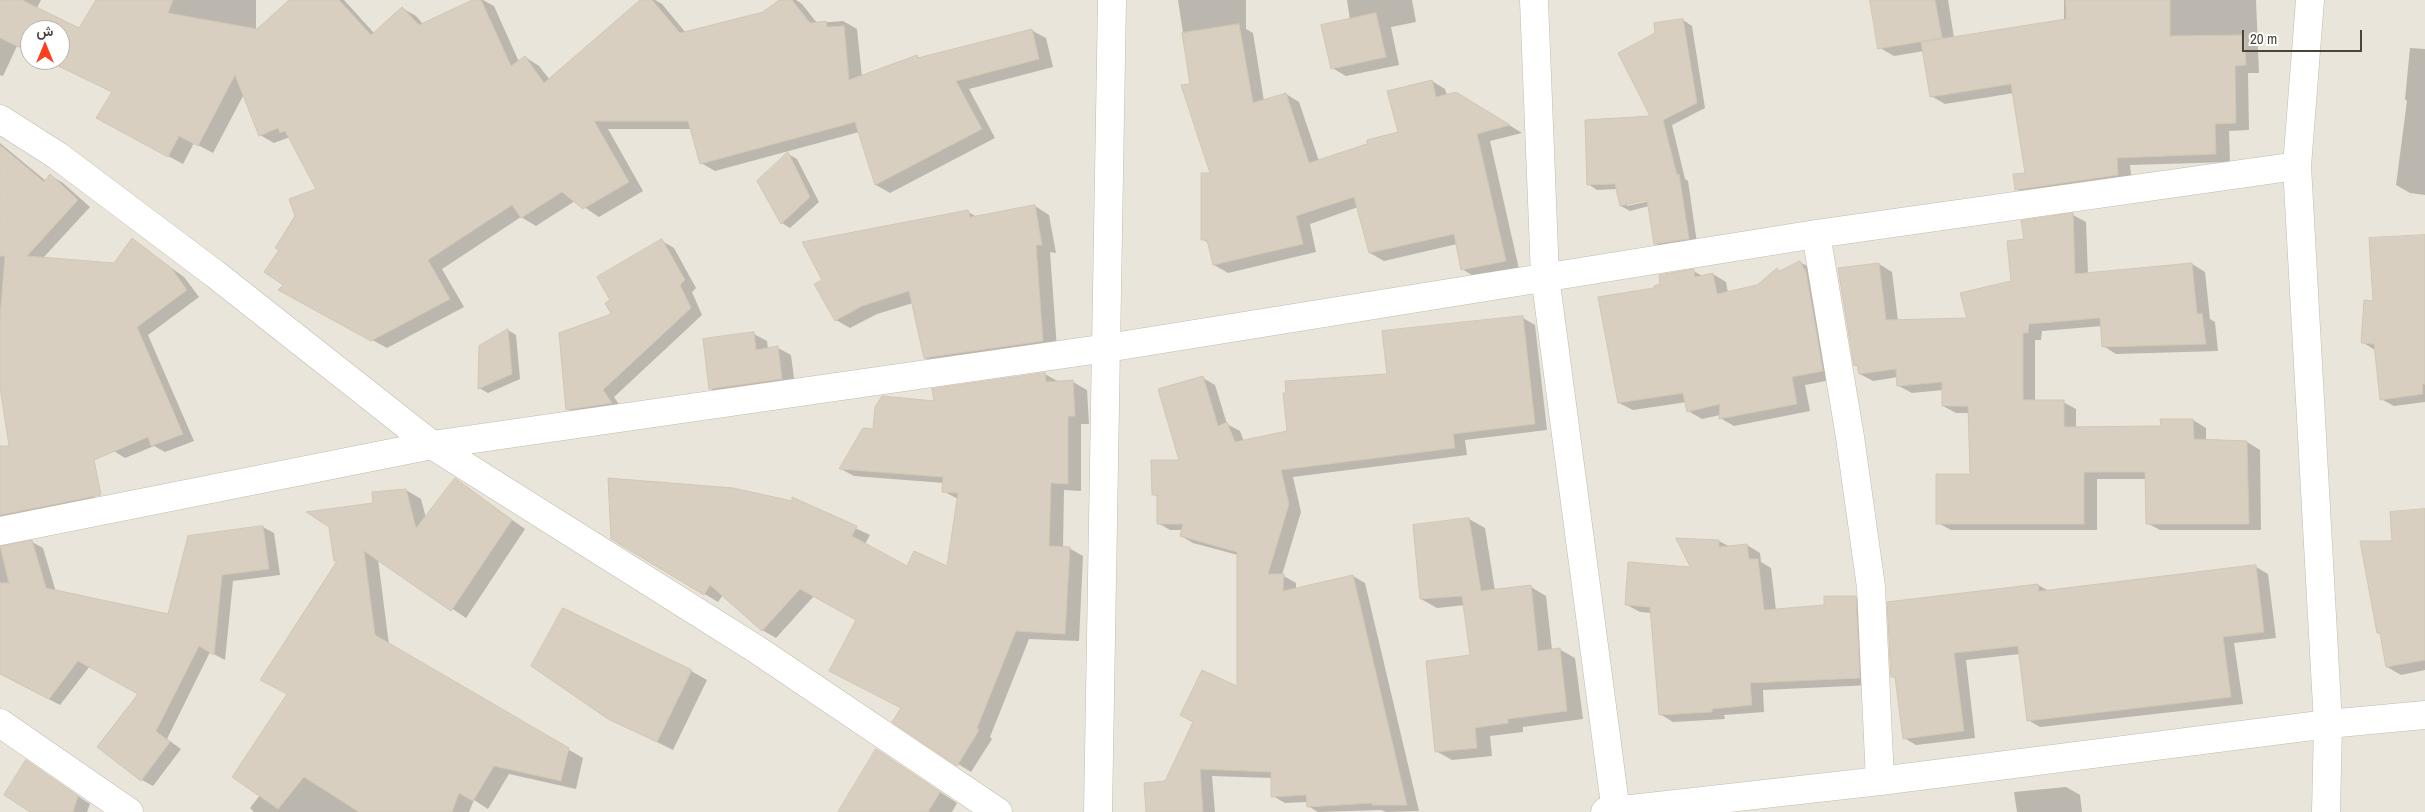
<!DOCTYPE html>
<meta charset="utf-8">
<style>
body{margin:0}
#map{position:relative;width:2425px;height:812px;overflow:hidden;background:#f6f3ec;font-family:"Archivo Narrow",Vazirmatn,sans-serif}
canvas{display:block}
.north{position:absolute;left:20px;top:20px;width:50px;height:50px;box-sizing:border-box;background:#fff;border:1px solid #b7b4b0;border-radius:50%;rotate:0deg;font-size:14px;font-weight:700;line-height:20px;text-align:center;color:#4b4439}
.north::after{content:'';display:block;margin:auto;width:18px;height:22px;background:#fc3f1d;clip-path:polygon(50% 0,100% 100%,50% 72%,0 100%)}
.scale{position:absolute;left:2242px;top:30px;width:120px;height:22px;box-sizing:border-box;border:2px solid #4b4439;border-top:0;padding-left:6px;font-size:15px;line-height:18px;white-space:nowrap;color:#4b4439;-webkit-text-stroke:4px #fff;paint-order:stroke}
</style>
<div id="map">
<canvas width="2425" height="812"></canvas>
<div class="north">ش</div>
<div class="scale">20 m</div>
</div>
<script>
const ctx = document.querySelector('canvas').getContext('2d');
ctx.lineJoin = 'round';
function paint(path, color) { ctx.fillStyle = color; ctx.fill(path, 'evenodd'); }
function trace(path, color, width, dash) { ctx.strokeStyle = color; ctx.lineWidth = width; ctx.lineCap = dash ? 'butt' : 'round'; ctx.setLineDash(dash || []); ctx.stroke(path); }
paint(new Path2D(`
 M0 0H2425V812H0ZM30 30H60V60H30Z`), '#eae5da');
paint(new Path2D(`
 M0 0H41L37 8 80 30 98 0H256V31L292 0H344L374 33 402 8 416 16 423 24 475 0H483L494 6 519 62 525 57 539 66 550 80 642 0H655L662 4 686 33 753 21 781 0H796L802 4 817 23 843 21 857 29 862 77 917 56 922 59 1031 30 1046 38 1053 67 969 89 995 138 890 193 876 185 859 132 715 171 701 163 692 129H608L643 191 599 217 575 201 536 226 521 217 442 269 464 307 387 348 295 298 285 285 317 189 290 137 274 143 260 135 244 94 213 153 194 143 183 164 112 126 113 92 46 60H60V30H30V53L17 46 3 76 0 75Z
 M1178 0H1246V29L1253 33 1264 101 1286 94 1299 102 1319 161 1400 133 1432 81 1445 89 1447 95 1470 101 1522 133 1490 141 1519 269 1475 277 1462 269 1457 244 1384 261 1370 253 1358 207 1310 224 1316 252 1228 273 1214 265 1209 243 1202 239 1211 174 1191 85Z
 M1347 0H1412L1416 22 1391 27 1399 65 1346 76 1332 68 1350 20Z
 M1871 0H1948L1954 38 2064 21V0H2256L2259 73H2248L2249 130 2229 131 2230 162 2130 165 2132 183 2030 197 2016 189 2027 174 2014 93 1945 104 1931 96 1924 51 1894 56 1880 48Z
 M1683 20 1692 26 1705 108 1672 125 1685 179 1688 181 1697 243 1664 249 1655 243 1649 206 1630 211 1621 206 1617 189 1597 190 1588 184 1652 118ZM1653 198 1654 200 1627 206V204Z
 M2410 48 2425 49V195L2410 193 2396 185 2407 101 2405 99Z
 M0 143 46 181 51 176 63 183 90 207 43 258 114 264 133 240 184 277 199 297 148 335 194 441 165 452 154 446 125 458 0 379Z
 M788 154 797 159 819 202 790 228 782 223Z
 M1035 206 1049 215 1056 253 1050 252 1057 349 940 366 925 358 913 303 877 314 850 328 836 320 968 212 977 217Z
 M2073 215 2086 222 2088 274 2192 264 2205 272 2210 319 2215 322 2218 351 2116 354 2103 346 2102 326 2042 331 2041 340H2035V402H2063L2076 409V428H2162L2193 420 2206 428V441L2247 442 2260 450 2261 530H2160L2147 523 2146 479H2097V530H1951L1938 523 1971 475 1970 413H1956L1943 406V390L1912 393 1899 386 1898 377 1873 381 1860 374 1859 367 1855 365 1879 264 1892 272 1898 321 1968 319 2013 282 2025 240 2022 222Z
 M2425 236V402L2394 406 2381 399 2375 350 2362 342 2374 302Z
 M662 241 674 248 696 288 692 292 702 315 614 397 623 410 579 416 567 409 613 315 612 301Z
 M1800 262 1814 270 1836 379 1805 385 1810 411 1734 426 1720 418V415L1702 419 1688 411 1687 402 1633 410 1619 403 1655 289 1693 271 1703 276 1713 274 1726 282 1728 293 1758 286Z
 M1523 318 1535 325 1547 430 1465 440 1467 455 1293 477 1301 512 1282 575 1296 583V590L1353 576 1365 583 1419 811 1386 812 1381 810 1318 812 1308 806V802L1285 803 1273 796 1272 778 1212 776 1215 812H1147L1166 782 1238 688V555L1193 543 1181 536 1182 530H1170L1158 523V497L1153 494 1181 461 1203 378 1215 385 1227 424 1240 431 1244 442 1288 432 1389 375Z
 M508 330 516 335 520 379 488 393 479 388Z
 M754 334 767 341 768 349 778 348 791 355 795 386 724 396 711 389Z
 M1045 374 1059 382H1073L1087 390 1089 424H1081V491L1064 490 1063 548H1069L1083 556 1079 641 1029 639 990 737 992 739 971 772 958 764 902 708 858 620 814 596 776 638 762 630 723 595 718 602 612 538 793 503V499L870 535 865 544 908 568H948L958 499 943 491 944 483 854 476 841 469 875 431 936 403Z
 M456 480 525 529 466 618 378 559 389 645 583 758 576 789 509 774 488 809 474 800 469 812H254L250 808 260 795 289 694 338 562 335 561 375 504 406 490 421 499 426 518Z
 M0 492 94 493 95 504 0 527Z
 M2425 511V670L2401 675 2387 667 2382 635 2378 633 2393 542Z
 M1469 519 1485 528 1495 591 1531 587 1546 596 1552 650 1559 649 1575 658 1583 719 1523 727V732L1490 736 1492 756 1452 760 1436 751 1471 656 1465 605 1437 608 1421 599Z
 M263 527 274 533 280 575 233 581 225 660 210 652 167 739 181 749 153 786 142 780 139 693 90 666 60 705 0 674V547L32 542 43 548 56 592 169 615 189 537Z
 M1719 541 1730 547 1747 545 1760 553 1761 562 1771 568 1776 610 1825 606 1855 597 1868 604 1872 685 1763 690 1764 712 1724 715 1725 719 1673 722 1660 714 1652 613 1640 612 1627 605 1692 568Z
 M2256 567 2268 574 2276 638 2234 643 2243 704 2040 727 2028 720 2020 654 1966 660 1975 738 1916 745 1904 738 1896 679 1892 676 2038 585 2049 591Z
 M691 671 707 680 673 750 609 718Z
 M876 750 957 803 952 812H894Z
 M27 762 90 804 87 812H32Z
 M2066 787 2080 795 2082 812H2017L2014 792Z`), '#0003');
const building = new Path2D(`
 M0 0H22L79 28 96 0H173L168 13 257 29 289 0H339L371 35 402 7 419 25 472 0H481L511 66 525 56 544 83 640 0H652L680 33 763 12 779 0H792L810 23 826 21 827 27 844 26 849 80 917 55 918 58 1032 29 1039 59 956 81 982 129 875 185 855 122 700 164 688 121H594L629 182 583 209 562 192 521 218 512 205 428 260 450 299 371 341 278 290 283 285 264 272 279 250 275 248 295 216 289 199 316 189 285 131 280 133 278 128 259 136 235 75 198 146 179 136 168 157 96 118 112 92 46 60H60V30H30V52L0 38Z
 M1870 0H1935L1942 38 1878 49Z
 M2066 0H2170V36L2244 35 2246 65 2235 66 2236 123 2215 124 2216 154 2117 158 2118 175 2015 190 2013 174 2025 173 2011 84 1930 97 1921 42 2066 19Z
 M1376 13 1386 57 1331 69 1321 25Z
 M1683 19 1697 103 1663 120 1677 175 1679 174 1689 239 1654 244 1647 200 1620 206 1615 184 1587 185 1585 120 1650 116 1618 53 1655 33 1654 23Z
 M1239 24 1253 103 1286 93 1309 163 1367 144V140L1398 132 1387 91 1432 80 1436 97 1456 92 1510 125 1477 134 1506 261 1461 270 1454 234 1369 253 1354 197 1296 216 1303 244 1213 265 1207 240H1201V173H1210L1181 85 1190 84 1182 33Z
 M0 145 44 182 50 174 78 200 27 256 114 263 132 238 172 269 187 290 137 327 183 434 151 446 148 437 94 460 101 495 0 515V446H9L0 387V317L5 256H0Z
 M788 152 810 197 781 224 757 181Z
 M1035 205 1042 245H1036L1043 341 924 358 909 291 862 306 835 321 814 284 822 280 802 242 968 210 970 217Z
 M2073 213 2075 274 2192 263 2197 314 2202 313 2206 344 2102 347 2100 318 2029 324 2028 333H2023V400H2064V427L2161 426 2160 419H2193L2194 439 2247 441 2249 524H2146L2145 472H2084V524H1936V474H1970L1968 406H1942V382L1897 386 1896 369 1859 374 1857 365 1854 366 1838 268 1879 263 1886 320 1967 318 1960 293 2011 281 2007 241 2024 239 2021 221Z
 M2425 235V384H2422L2423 394 2380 400 2374 344 2361 343 2364 300 2373 301 2369 238Z
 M662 239 685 280 680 285 691 308 603 390 612 403 566 410 559 333 611 314 605 303 610 300 597 277Z
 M1800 261 1806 272 1823 371 1792 377 1797 404 1719 419 1720 404 1687 412 1683 393 1618 403 1598 297 1654 288V286L1660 284 1659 275 1694 269 1695 277 1713 273 1717 294 1757 285 1777 268 1779 271Z
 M1523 316 1535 424 1453 434 1455 448 1281 470 1289 504 1268 574H1284L1283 591 1353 575 1407 805H1372V803L1307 807 1306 795 1271 797V772L1200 769 1203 812H1146L1144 783 1165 781 1193 722 1180 715 1202 670 1237 686V552L1180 536 1183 524H1157V495H1152L1151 460H1179L1158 389 1203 376 1218 426 1227 422 1235 442 1287 431 1283 393H1286L1285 381 1387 374 1382 331Z
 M508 329 512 374 478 389 479 346Z
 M754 332 756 350 778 346 782 379 709 389 703 339Z
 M1045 373 1046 382 1073 380 1075 416H1068V484L1051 483 1049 546 1070 547 1065 634 1016 631 977 728 979 730 957 766 892 722 901 708 829 671 856 620 800 589 762 631 710 585 704 595 611 539 608 478 733 488 792 501V497L857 526 852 536 907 566 914 551 947 566 958 493 942 492 943 477 839 469 863 428 873 429 875 407 882 396 934 401 932 389Z
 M455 478 512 520 451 611 364 551 375 635 569 748 561 781 494 766 473 801 459 793 452 812H359L304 777 278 809 232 777 287 694 260 680 337 561H334L329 527 306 512 373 503 372 492 406 489 416 528Z
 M2425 509V660L2386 667 2380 633H2377L2360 541H2392L2390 512Z
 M1469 518 1481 591 1531 585 1538 651 1560 648 1567 711 1508 719V723L1475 728 1477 748 1435 752 1426 661 1470 655 1462 596 1420 599 1413 525Z
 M263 526 269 569 222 575 214 655 199 646 156 731 170 742 141 781 97 747 138 694 78 661 49 699 0 674V583H9L0 546 32 540 46 588 168 614 188 536Z
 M1676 538 1719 540V547L1747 544 1749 559H1758L1764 610 1824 605V596H1856L1860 678 1750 683 1752 705 1712 709V712L1659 715 1650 607 1625 605 1628 562 1690 567Z
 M2256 565 2264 632 2223 637 2231 697 2027 721 2018 646 1954 653 1964 731 1903 739 1895 677H1891L1887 602 2038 584 2039 591Z
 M563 608 692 670 657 742 608 719 531 666Z
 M876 749 940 792 928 812H838Z
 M26 760 78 796 73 812H30L4 795Z`);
paint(building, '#d8cfc1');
trace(building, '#d3c7b4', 1);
const minor = new Path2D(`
 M1534 0 1545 276 1616 812
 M2310 0 2297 166 2328 724 2326 812
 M0 119 58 156 215 274 432 445 756 649 998 812
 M1816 234 1850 437 1871 587 1880 781
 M0 531 432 445 1107 348 1816 234 2297 166
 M0 723 129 812
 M1098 812 1112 0
 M1605 812 1880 781 2328 724 2425 715`);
trace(minor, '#c2bbae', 29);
trace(minor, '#fff', 28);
</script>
